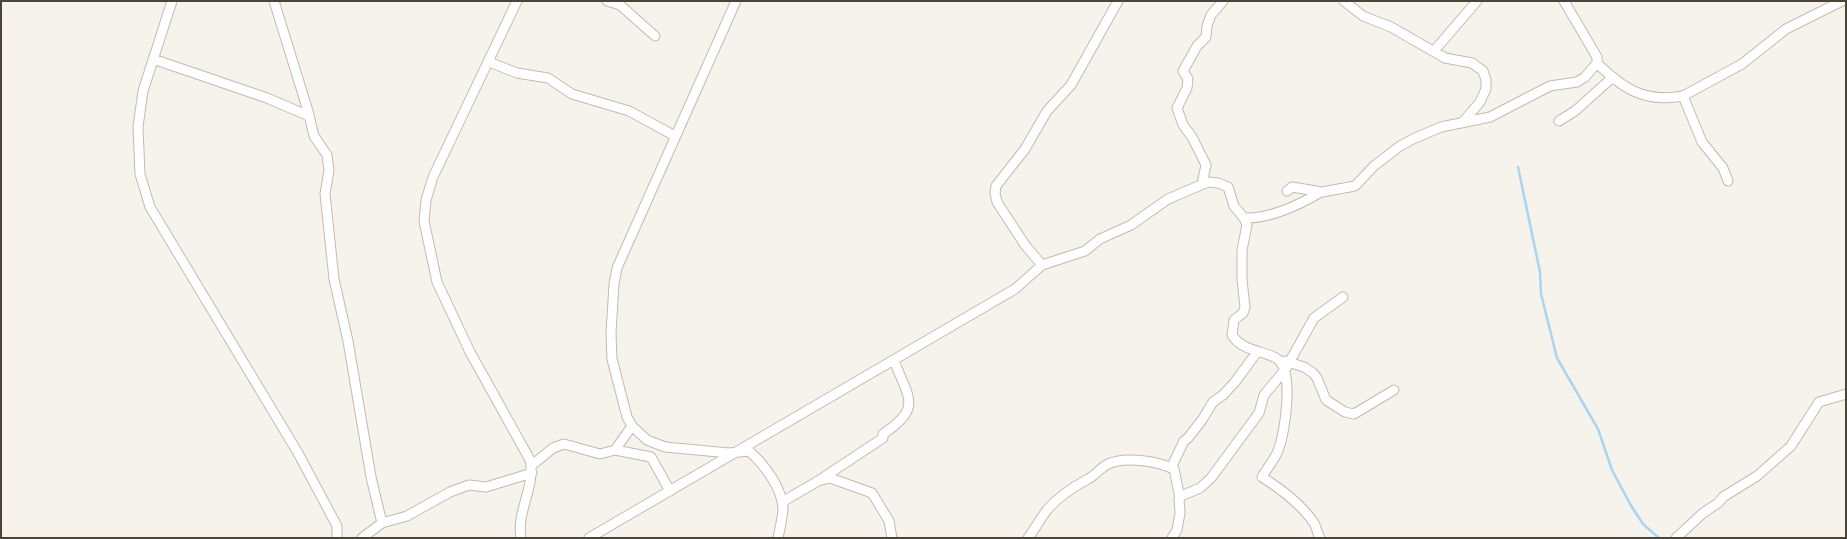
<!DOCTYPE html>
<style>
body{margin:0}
#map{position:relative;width:1847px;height:539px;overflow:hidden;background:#f6f3ec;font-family:"DM Sans",sans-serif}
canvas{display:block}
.frame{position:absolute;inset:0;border:2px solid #4b4439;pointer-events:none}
</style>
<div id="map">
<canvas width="1847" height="539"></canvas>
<div class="frame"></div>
</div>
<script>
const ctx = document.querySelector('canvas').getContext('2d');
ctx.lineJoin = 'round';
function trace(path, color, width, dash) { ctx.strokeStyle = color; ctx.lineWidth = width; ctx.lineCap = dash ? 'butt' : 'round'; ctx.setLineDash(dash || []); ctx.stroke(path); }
trace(new Path2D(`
 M1518 167 1540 272 1541 294 1557 358 1598 429 1612 470 1630 504 1643 524 1659 538`), '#a9d4f2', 2.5);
const minor = new Path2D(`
 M172 1 143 91 138 127 140 174 150 207 298 453 337 526V538
 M274 1 308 111 314 136 327 155 329 170 325 194 334 279 348 341 371 477 382 523 362 538
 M517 1 433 177 426 200 424 221 437 282 470 352 530 460C536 486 516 512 521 538
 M607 1 620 5 655 36
 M736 1 617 268 614 284 611 333 612 359 627 417 632 426 647 440 665 447 729 453 749 451C764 464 783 489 783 510 782 519 780 529 778 538
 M1344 1 1363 16 1391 27 1445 58 1472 63 1483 71 1486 80V89L1480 102 1462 123
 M1434 51 1477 1
 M153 59 267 98 309 116
 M489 62 517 73 548 78 572 94 629 111 675 136
 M1597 63C1623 89 1645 103 1683 96L1742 64 1786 29 1842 1
 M1683 96 1702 142 1723 168 1728 181
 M1559 121 1575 111 1613 77
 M1202 184 1206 165 1192 137 1183 125 1177 108 1187 88 1188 79 1183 71 1197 46 1206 37 1207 26 1211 15 1223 1
 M1287 191 1292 187 1322 192 1355 186 1374 166 1400 146 1413 139 1441 127 1490 117 1550 86 1577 82 1585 77 1597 63V57L1564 1
 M1244 218C1271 219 1299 205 1321 192
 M1042 265 1025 245 997 202 995 193 996 186 1025 149 1047 111 1071 85 1118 1
 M1285 361 1304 367 1313 373 1317 378 1326 400 1345 412 1354 414 1394 390
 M615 450 632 426
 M531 466 553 448 564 444 600 454 615 450 651 457 670 491
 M1171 468 1184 441 1188 438 1202 420 1213 402 1223 395 1235 382 1257 352
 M818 481 883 438V434C924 407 907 397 894 360
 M782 502 818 481 830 478 872 493 889 521 892 538
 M382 523 407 516 450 492 469 485 486 487 532 473
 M589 538 1015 289 1042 265 1085 251 1100 239 1131 225 1168 199 1208 182 1218 183 1228 187 1234 206 1244 218 1247 225 1242 250V280L1245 307 1243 313 1234 320 1232 335C1242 351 1261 350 1276 358 1295 369 1285 431 1279 448 1276 458 1267 468 1262 477 1281 489 1301 504 1314 523 1317 528 1317 533 1320 538
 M1028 538C1035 529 1040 519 1047 510 1058 497 1073 487 1088 479 1096 475 1100 468 1108 464 1124 456 1157 461 1174 469L1180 498
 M1172 538 1177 530 1180 513 1179 499 1181 496 1200 488 1211 478 1259 413 1264 395 1285 370 1314 318 1343 297
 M1676 538 1703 513 1718 503 1723 497 1757 476 1791 446 1819 402 1846 394`);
trace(minor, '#c2bbae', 11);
trace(minor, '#fff', 9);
</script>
